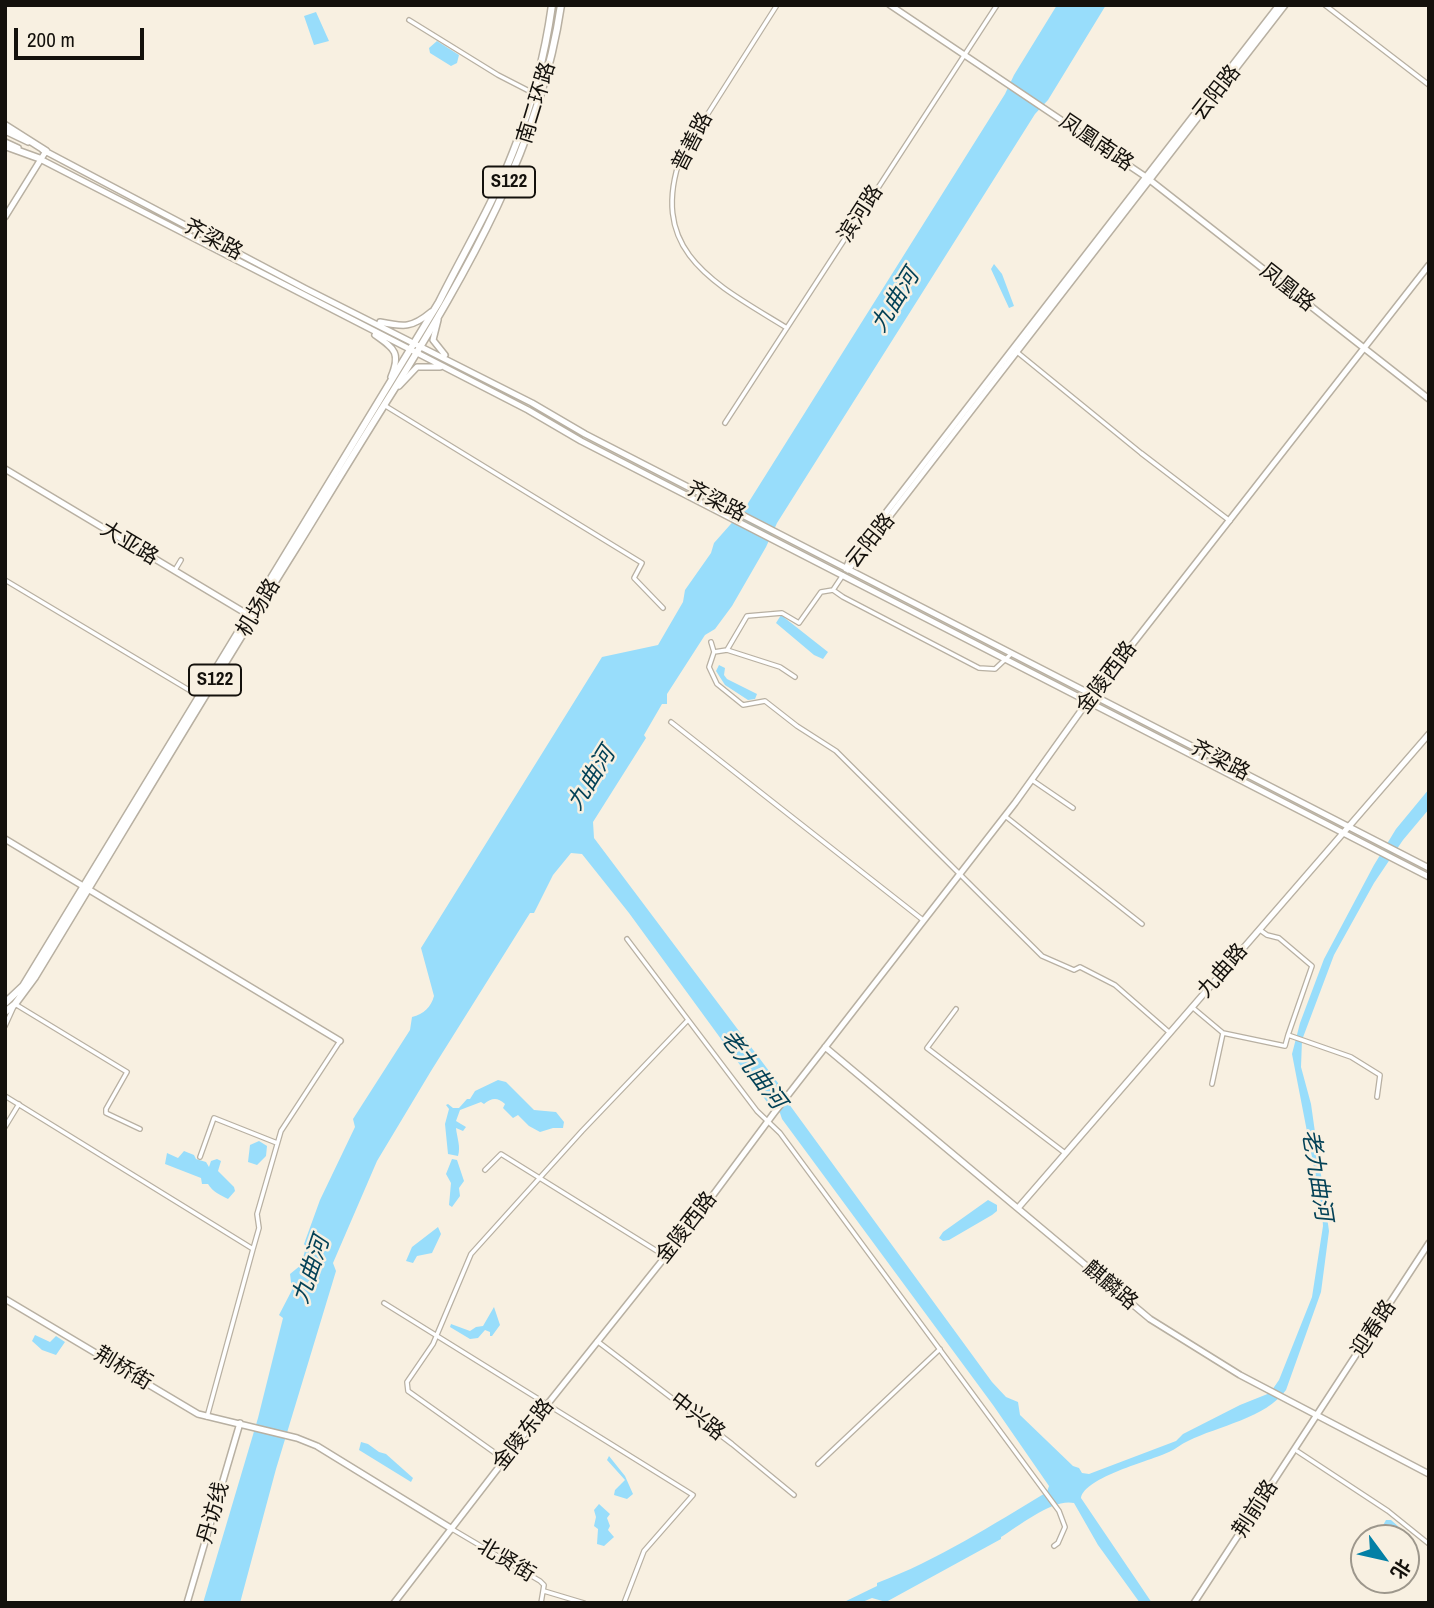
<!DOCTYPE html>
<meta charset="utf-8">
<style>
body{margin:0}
#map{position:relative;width:1434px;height:1608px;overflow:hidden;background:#f8f0e1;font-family:"Archivo Narrow","Noto Sans SC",sans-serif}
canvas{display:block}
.frame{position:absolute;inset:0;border:7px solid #14110c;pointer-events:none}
.north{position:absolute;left:1350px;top:1524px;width:70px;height:70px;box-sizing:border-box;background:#f8f0e1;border:2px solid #9d978c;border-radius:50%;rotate:123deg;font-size:19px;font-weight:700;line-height:28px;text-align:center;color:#14110c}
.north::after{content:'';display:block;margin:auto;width:24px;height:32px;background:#0380a6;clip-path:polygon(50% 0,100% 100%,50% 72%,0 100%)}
.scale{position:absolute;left:14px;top:28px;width:130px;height:32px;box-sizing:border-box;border:4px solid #14110c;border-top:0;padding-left:9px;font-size:21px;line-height:24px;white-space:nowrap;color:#14110c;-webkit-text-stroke:5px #f8f0e1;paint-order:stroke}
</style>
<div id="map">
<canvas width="1434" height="1608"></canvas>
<div class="frame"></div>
<div class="north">北</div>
<div class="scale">200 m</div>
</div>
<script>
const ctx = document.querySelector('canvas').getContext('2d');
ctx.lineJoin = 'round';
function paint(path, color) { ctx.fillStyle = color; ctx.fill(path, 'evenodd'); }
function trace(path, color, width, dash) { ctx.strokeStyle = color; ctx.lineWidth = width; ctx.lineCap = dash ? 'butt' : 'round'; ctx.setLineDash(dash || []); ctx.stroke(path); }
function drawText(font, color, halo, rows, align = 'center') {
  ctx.font = font + ' "Archivo Narrow","Noto Sans SC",sans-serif'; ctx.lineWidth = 5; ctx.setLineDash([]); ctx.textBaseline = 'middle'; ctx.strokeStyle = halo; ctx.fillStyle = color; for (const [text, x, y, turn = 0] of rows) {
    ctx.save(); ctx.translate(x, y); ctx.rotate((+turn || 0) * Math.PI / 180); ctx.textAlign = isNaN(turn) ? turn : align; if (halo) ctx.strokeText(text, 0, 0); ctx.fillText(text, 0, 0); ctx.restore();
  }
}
paint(new Path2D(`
 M1057 5H1106L1048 100 1035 114 777 523 766 547 732 606 715 629 705 635 667 694V704H662L644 735 646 738 593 822 594 838 754 1051 778 1083V1089L992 1382 1006 1397 1018 1402 1020 1415 1073 1466 1079 1468 1082 1473 1089 1474 1176 1441 1183 1434 1240 1405 1270 1393 1279 1380 1312 1297 1323 1226 1322 1209 1292 1054 1300 1023 1324 959 1374 865 1396 829 1429 789V809L1403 840 1374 883 1334 955 1302 1040 1301 1067 1311 1104 1329 1231 1321 1292 1286 1390C1266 1418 1218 1426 1188 1441 1181 1444 1176 1449 1169 1452 1150 1461 1085 1477 1081 1498L1152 1603H1140L1098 1545 1074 1503C1054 1498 1020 1525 1001 1537V1539L886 1602 872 1598 860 1603H842L877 1586V1583C938 1560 992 1525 1047 1492L1049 1486 993 1405 782 1119 780 1113 767 1102 629 913 582 854 571 853 553 875 534 913H530L431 1071 377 1161 333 1263 336 1271 276 1469 240 1603H203L258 1418 283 1318 279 1315 292 1290 290 1274 301 1265 306 1247 304 1244 320 1200 355 1127 353 1119 410 1030 412 1017C424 1014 431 1007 434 996L421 948 602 657 658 645 683 602 685 590 711 553 714 543 745 508 1005 94 1014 75Z
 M316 12 329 41 314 45 304 16Z
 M437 41 459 55 457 63 451 66 430 53 429 48Z
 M994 264 1002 274 1014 306 1009 308 991 269Z
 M781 615 828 652 823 659 814 655 776 623Z
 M719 665 725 668 724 675 727 679 757 694 755 699 748 700 725 685 716 671Z
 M498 1080 506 1082 534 1110 556 1112 564 1122 563 1128H553L540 1132 529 1126 518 1115 513 1118 503 1108 505 1104C497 1097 492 1098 484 1104L481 1102 460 1110 456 1121 466 1127 463 1131 456 1128C457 1138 461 1147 458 1156L448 1154 445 1124 449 1109 446 1105 448 1104 453 1108H459L467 1099H470L475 1091Z
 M259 1141 267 1146 266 1156 257 1165 248 1162 250 1145Z
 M184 1151 194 1155 196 1159 206 1162 209 1167 211 1161 217 1159 221 1161 218 1171 234 1187 235 1191 228 1199C220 1195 213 1192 208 1184H202L201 1178 165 1164 167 1153 178 1158Z
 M452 1159 457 1160 464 1181 459 1188 460 1196 452 1207 449 1205 451 1183 446 1174Z
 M988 1200 997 1205V1211L992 1215 949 1240 943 1241 939 1238 943 1232Z
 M438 1227 441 1234 432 1253 417 1256 413 1263 406 1261 412 1247Z
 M494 1307 500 1325 492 1336H490V1332L485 1330 478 1338 470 1339 450 1327 451 1324 470 1331 476 1327 483 1326Z
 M35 1335 50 1342 56 1336 65 1342 56 1355 42 1350 32 1341Z
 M361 1442 368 1444 379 1452 386 1454 413 1478 411 1482 359 1450Z
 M609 1456 625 1476 633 1494 627 1499 614 1495 615 1490 625 1480 607 1460Z
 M599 1504 610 1514 607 1518 610 1526 608 1530 614 1537 604 1546 597 1544 598 1529 594 1526 596 1517 594 1510Z
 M1386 1520H1391L1408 1535 1406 1549V1538H1376Z`), '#98ddfb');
const street = new Path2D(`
 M777 5 681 156C647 253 716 284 787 328
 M1325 5 1429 85
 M409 20 498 75 533 93
 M1017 352 1141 453 1230 521
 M384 405 642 563 634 578 663 608
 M725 423 997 5
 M175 570 181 560
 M843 575 833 590 843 597 979 668 995 669 1011 654
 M5 580 199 696
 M711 642 714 652 709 667 717 684 743 705 765 701 797 726 836 751 1042 956 1074 970 1080 967 1115 985 1170 1033
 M714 652 727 650
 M795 677 780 667 727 650 747 616 782 613 799 623 821 592 833 590
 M671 722 923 920
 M1032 780 1073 808
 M1005 816 1142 924
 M1260 930 1267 935 1279 938 1312 966 1288 1035
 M627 939 757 1111 780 1133 1059 1511 1065 1527 1058 1543 1054 1546
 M1192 1007 1223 1033 1285 1046 1288 1035 1351 1057 1380 1075 1377 1097
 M956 1009 927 1048 1065 1153
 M5 1026 15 1004 127 1072 106 1109V1113L140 1129
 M1212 1084 1223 1033
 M5 1096 253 1249 207 1417
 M5 1127 19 1104
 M200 1157 214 1118 277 1143
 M485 1170 501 1154 665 1256
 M253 1249 259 1228 257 1214 281 1131 340 1041
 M384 1303 693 1495 644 1551 624 1603
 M597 1341 732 1444 794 1495
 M1297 1451 1388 1511 1429 1544
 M505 1460 408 1391 407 1382 433 1344 471 1254 582 1131 688 1020
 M818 1464 940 1349
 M452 1529 540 1581 544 1585 541 1603
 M544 1591 584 1603`);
const secondary = new Path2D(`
 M890 5 1146 177 1429 399
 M5 131 28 142
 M5 142 18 148
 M43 150 306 289 532 403 585 434 1429 868
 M40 159 528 410 581 441 1429 877
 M5 217 46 151
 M438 320 433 340 445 355
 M380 322C404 327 412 328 431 312
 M375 335C395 349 401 353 391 377
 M399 386 417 367H440
 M5 469 252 617
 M846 569 850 559 1279 5
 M848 570 1285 5
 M5 839 340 1041
 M825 1047 1150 1319 1240 1375 1429 1474
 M1018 1208 1429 734
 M5 1299 198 1414 297 1438 317 1446 452 1529
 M187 1603 240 1423
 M394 1603 546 1406 693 1222 774 1113 1015 803 1088 701 1429 265
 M1194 1603 1429 1243`);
const primary = new Path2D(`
 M5 125 46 151
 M5 146 41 159
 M5 1003 23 986 439 302C464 252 493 204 513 152 532 105 545 55 552 5
 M5 1012 15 1004 35 977C122 834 207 690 296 548 328 496 360 443 393 391 467 272 540 147 561 5`);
trace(street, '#b8b0a2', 6);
trace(secondary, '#b8b0a2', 8);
trace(primary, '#b8b0a2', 9);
trace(street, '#fff', 3.5);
trace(secondary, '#fff', 5);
trace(primary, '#fff', 6);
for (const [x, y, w] of [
 [509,182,52],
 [215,680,52]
]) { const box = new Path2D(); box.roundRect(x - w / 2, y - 15.5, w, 31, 5); ctx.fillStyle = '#f8f0e1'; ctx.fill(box); trace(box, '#14110c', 2); }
drawText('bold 19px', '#14110c', null, [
 ["S122",509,182],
 ["S122",215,680]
]);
drawText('21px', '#14110c', '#f8f0e1', [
 ["云阳路",1217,93,-52],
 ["南二环路",537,103,-73],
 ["普善路",693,142,-63],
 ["凤凰南路",1096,143,34],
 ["滨河路",861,214,-57],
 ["齐梁路",213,240,28],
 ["凤凰路",1287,288,38],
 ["齐梁路",716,502,27],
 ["云阳路",871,541,-51],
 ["大亚路",129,544,31],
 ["机场路",259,608,-59],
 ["金陵西路",1107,678,-53],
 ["齐梁路",1220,761,27],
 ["九曲路",1223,971,-49],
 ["金陵西路",687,1228,-52],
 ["麒麟路",1110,1286,40],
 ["迎春路",1374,1329,-57],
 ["荆桥街",123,1369,31],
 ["中兴路",697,1417,38],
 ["金陵东路",524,1435,-52],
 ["荆前路",1256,1509,-57],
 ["丹访线",214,1513,-74],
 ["北贤街",506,1561,31]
]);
drawText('italic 23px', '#044257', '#f8f0e1', [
 ["九曲河",896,301,-58],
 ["九曲河",592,779,-58],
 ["老九曲河",752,1070,53],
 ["老九曲河",1316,1175,81],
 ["九曲河",312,1270,-71]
]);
</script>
